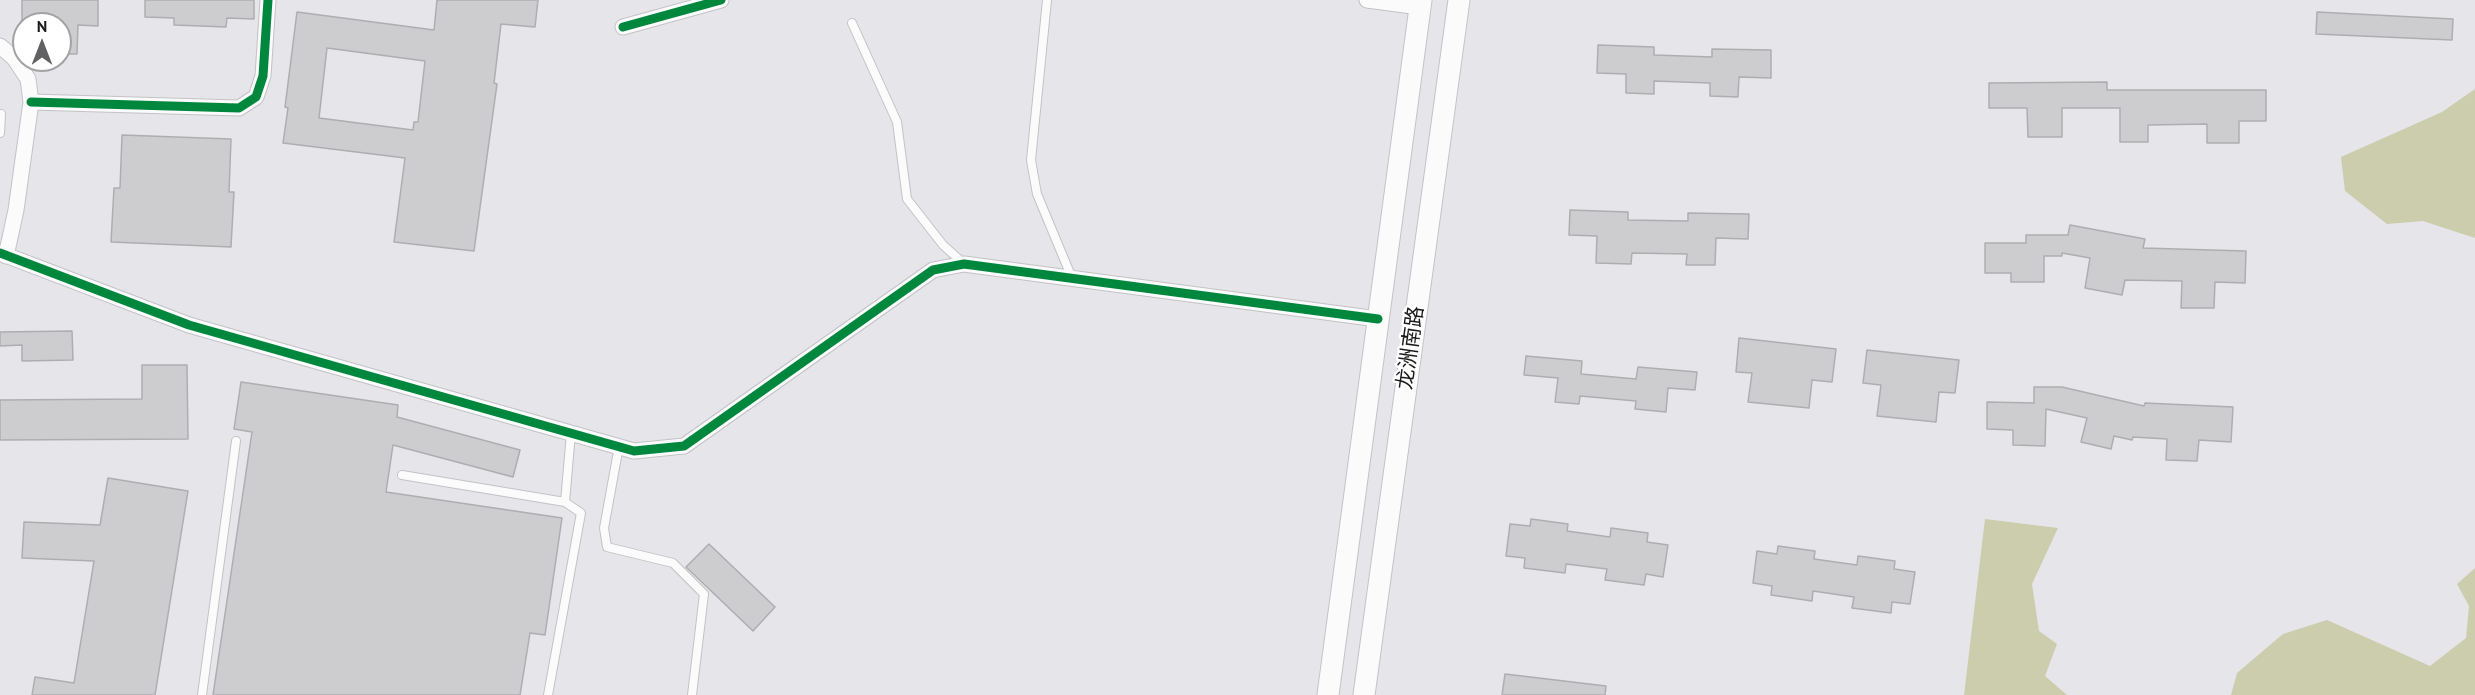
<!DOCTYPE html>
<meta charset="utf-8">
<style>
body{margin:0}
#map{position:relative;width:2475px;height:695px;overflow:hidden;background:#e5e5ea;font-family:"PT Sans",sans-serif}
canvas{display:block}
.north{position:absolute;left:12px;top:12px;width:60px;height:60px;box-sizing:border-box;background:#fff;border:2px solid #a3a3a4;border-radius:50%;rotate:0deg;font-size:16px;font-weight:700;line-height:24px;text-align:center;color:#1a1a1c}
.north::after{content:'';display:block;margin:auto;width:21px;height:27px;background:#616164;clip-path:polygon(50% 0,100% 100%,50% 72%,0 100%)}
</style>
<div id="map">
<canvas width="2475" height="695"></canvas>
<div class="north">N</div>
</div>
<script>
const ctx = document.querySelector('canvas').getContext('2d');
ctx.lineJoin = 'round';
function paint(path, color) { ctx.fillStyle = color; ctx.fill(path, 'evenodd'); }
function trace(path, color, width, dash) { ctx.strokeStyle = color; ctx.lineWidth = width; ctx.lineCap = dash ? 'butt' : 'round'; ctx.setLineDash(dash || []); ctx.stroke(path); }
function drawText(font, color, halo, rows, align = 'center') {
  ctx.font = font + ' "PT Sans","Noto Sans SC",sans-serif'; ctx.lineWidth = 4.5; ctx.setLineDash([]); ctx.textBaseline = 'middle'; ctx.strokeStyle = halo; ctx.fillStyle = color; for (const [text, x, y, turn = 0] of rows) {
    ctx.save(); ctx.translate(x, y); ctx.rotate((+turn || 0) * Math.PI / 180); ctx.textAlign = isNaN(turn) ? turn : align; if (halo) ctx.strokeText(text, 0, 0); ctx.fillText(text, 0, 0); ctx.restore();
  }
}
paint(new Path2D(`
 M2475 89V238L2423 221 2387 224 2345 191 2341 157 2442 112Z
 M1985 519 2058 528 2032 584 2039 631 2057 644 2045 676 2067 695H1964Z
 M2475 568V695H2231L2237 673 2283 634 2327 620 2430 666 2466 638 2469 606 2457 584Z`), '#cccdad');
const building = new Path2D(`
 M22 0H98V26L78 25 77 54H60V24L22 21Z
 M145 0H254V19L227 18 226 27 174 25V18L145 17Z
 M437 0H538L535 27 501 24 494 83 497 84 474 251 394 242 405 158 283 143 288 108 285 107 297 12 434 30ZM327 48 425 61 418 122H414L413 130 319 118Z
 M2317 12 2453 19 2452 40 2316 34Z
 M1598 45 1654 47V55L1712 57V49L1771 50V78L1739 77 1738 97 1710 96V83L1654 81V94L1626 93V74L1597 73Z
 M2107 82V90H2266V121H2239V143H2207V124L2148 125V142H2120V108H2062V137H2028L2027 108H1989V83Z
 M122 135 231 139 229 192H234L231 247 111 242 114 188H120Z
 M1570 210 1628 212V220L1688 221V213L1749 214 1748 239 1716 238 1715 265H1686L1687 254 1632 253 1631 264 1596 263 1597 236 1569 235Z
 M2070 225 2145 239 2143 248 2246 251 2245 283 2215 282 2214 308H2181L2182 281 2125 280 2122 295 2085 288 2090 258 2062 253V256H2044V282H2011V273H1985V243H2026V235H2068Z
 M72 331 73 360 22 361V345L0 346V332Z
 M1739 338 1836 349 1832 382 1812 380 1809 408 1748 402 1752 373 1736 372Z
 M1867 350 1959 360 1955 393 1939 392 1936 422 1877 416 1881 385 1863 383Z
 M1526 356 1582 361 1581 374 1636 379 1638 367 1697 372 1695 390 1668 388 1666 412 1635 409 1636 401 1580 396 1579 404 1555 402 1558 378 1524 375Z
 M142 365H187L188 439 0 440V400L142 399Z
 M241 382 398 405 397 417 520 450 513 477 393 445 386 492 562 518 545 635 530 633 520 695H213L252 432 234 429Z
 M2034 387H2062L2144 406 2145 403 2233 407 2231 442 2199 440 2197 461 2166 460 2167 439 2133 437 2132 440 2114 436 2111 449 2081 442 2087 418 2046 409 2045 446 2013 445V430L1987 429V402L2034 403Z
 M108 478 188 491 155 695H32L35 677 74 683 94 561 22 558 24 522 100 525Z
 M1531 519 1568 524 1567 531 1610 537 1611 528 1648 533 1647 542 1668 545 1663 577 1646 574 1644 585 1605 580 1607 569 1566 564 1565 573 1524 568 1525 558 1506 556 1510 524 1530 526Z
 M709 544 775 607 753 631 686 567Z
 M1778 546 1815 551 1814 559 1857 565 1858 556 1895 561 1894 569 1915 572 1910 604 1892 602 1891 613 1852 608 1854 597 1813 591 1812 601 1771 595 1772 586 1753 583 1757 551 1777 554Z
 M1505 674 1606 686 1605 695H1502Z`);
paint(building, '#cdcccf');
trace(building, '#afadb0', 1.5);
const lane = new Path2D(`
 M1047 0 1031 160 1037 194 1072 278
 M852 23 897 122 907 199 943 245 963 263
 M0 133 1 114
 M619 446 604 528 607 547 673 563 704 594 692 695
 M402 475 565 502 581 513 548 695
 M565 502 571 433
 M202 695 236 441`);
const street = new Path2D(`
 M1367 0 1420 7
 M623 27 721 0
 M0 46 14 58 28 79 31 102 16 210 6 256
 M31 102 239 108 256 97 263 76 268 0
 M0 253 189 325 634 451 684 446 933 270 964 264 1378 319`);
const secondary = new Path2D(`
 M1328 695 1421 0
 M1364 695 1459 0`);
trace(lane, '#c3c3c6', 10);
trace(street, '#c3c3c6', 17);
trace(secondary, '#c3c3c6', 23);
trace(lane, '#fbfbfc', 8);
trace(street, '#fbfbfc', 15);
trace(secondary, '#fbfbfc', 21);
trace(new Path2D(`
 M623 27 721 0
 M31 102 239 108 256 97 263 76 268 0
 M0 253 189 325 634 451 684 446 933 270 964 264 1378 319`), '#00873e', 9);
drawText('21px', '#1a1a1c', '#fff', [
 ["龙洲南路",1411,348,-82]
]);
</script>
